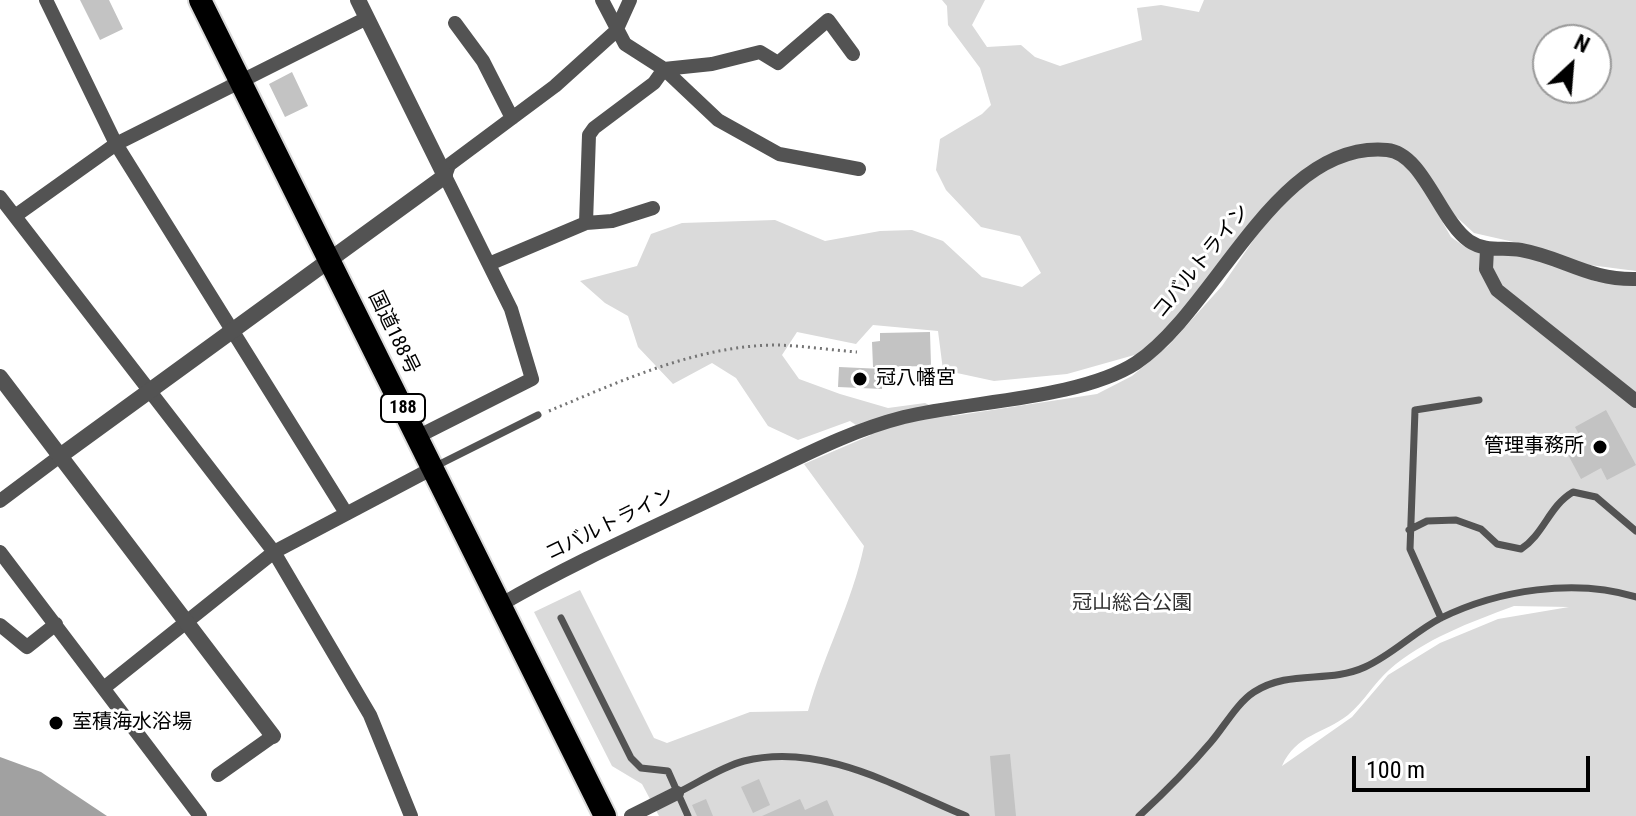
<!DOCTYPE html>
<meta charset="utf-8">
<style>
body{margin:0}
#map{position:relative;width:1636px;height:816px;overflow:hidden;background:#fff;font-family:"Roboto Condensed",sans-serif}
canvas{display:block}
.north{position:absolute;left:1532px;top:24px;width:80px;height:80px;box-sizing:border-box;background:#fff;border:2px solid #999;border-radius:50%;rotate:26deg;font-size:22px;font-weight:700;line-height:32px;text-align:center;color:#000}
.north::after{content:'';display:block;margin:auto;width:28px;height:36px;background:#000;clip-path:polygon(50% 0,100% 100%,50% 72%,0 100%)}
.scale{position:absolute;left:1352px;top:756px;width:238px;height:36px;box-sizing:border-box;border:4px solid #000;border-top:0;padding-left:10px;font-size:24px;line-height:28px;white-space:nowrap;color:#000;-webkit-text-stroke:6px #fff;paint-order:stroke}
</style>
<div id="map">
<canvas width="1636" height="816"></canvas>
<div class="north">N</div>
<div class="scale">100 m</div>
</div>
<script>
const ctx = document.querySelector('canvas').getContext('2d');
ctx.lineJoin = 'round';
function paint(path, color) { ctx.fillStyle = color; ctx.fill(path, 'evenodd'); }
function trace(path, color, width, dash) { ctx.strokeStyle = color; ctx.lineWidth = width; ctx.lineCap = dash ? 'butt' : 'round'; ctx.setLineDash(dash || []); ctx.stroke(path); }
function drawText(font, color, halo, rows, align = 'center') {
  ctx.font = font + ' "Roboto Condensed","Noto Sans JP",sans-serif'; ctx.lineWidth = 6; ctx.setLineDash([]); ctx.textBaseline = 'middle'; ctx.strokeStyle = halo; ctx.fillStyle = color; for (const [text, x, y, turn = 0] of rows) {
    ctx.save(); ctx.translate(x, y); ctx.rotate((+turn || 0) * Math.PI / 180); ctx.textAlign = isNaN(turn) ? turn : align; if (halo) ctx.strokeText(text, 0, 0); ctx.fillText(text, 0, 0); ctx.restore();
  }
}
paint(new Path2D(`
 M942 0H985L972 25 987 47 1021 45 1035 57 1060 66 1142 40 1137 8 1161 5 1199 12 1204 0H1636V271L1582 264 1527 245 1474 233 1451 212 1443 223 1451 237 1465 247 1532 258 1597 282 1636 283V816H659L642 784 612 766 534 612 580 590 654 738 667 743 750 712 808 711C824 654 852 603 864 546L804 464 871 435 850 421 798 440 768 426 736 378 712 363 673 384 638 347 628 316 605 303 580 281 637 266 651 234 682 223 775 220 825 241 880 231 912 230 943 241 982 277 1022 287 1041 273 1020 236 981 227 946 190 936 170 940 139 982 114 991 105 980 68 948 25 947 6ZM1548 40H1596V88H1548ZM1261 229 1222 286 1168 346 1132 376 1097 394 953 416 925 403 888 408 840 394 799 379 782 355 797 332 856 344 873 325 938 331 943 370 994 381 1067 374 1145 352ZM1514 606 1569 607 1498 619 1440 643 1388 675 1352 717 1282 766C1296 734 1324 734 1348 715 1364 702 1374 683 1389 670 1424 639 1471 622 1514 606Z`), '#dadada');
paint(new Path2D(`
 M0 757 41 772 107 816H0Z`), '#a1a1a1');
paint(new Path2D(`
 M80 0H109L123 29 100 40Z
 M292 72 308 106 285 117 269 84Z
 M930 332 931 366 873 367 872 342 880 341V333Z
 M839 367 883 369 882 389 838 387Z
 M1606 410 1636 465 1607 480 1601 468 1581 479 1566 451 1583 442 1575 427Z
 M1010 754 1016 816H995L990 756Z
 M759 779 770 805 753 813 741 787Z
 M706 799 713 816H697L692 805Z
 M800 799 805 810 827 800 834 816H762Z`), '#c3c3c3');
const trunk = new Path2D(`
 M200 0 605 816`);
trace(trunk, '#dbdbdb', 26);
trace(new Path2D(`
 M549 411C621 381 698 345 778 345 804 346 831 350 857 352`), '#757575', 3, [2, 4]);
trace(new Path2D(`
 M436 466 538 415
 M1409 530 1427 521 1456 520 1481 529 1497 544 1521 549C1544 534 1549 506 1573 492L1596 497 1636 531
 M561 618 631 758 641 768 668 771 688 816
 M1441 618 1410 549 1415 410 1479 400
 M677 793C698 783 721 767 744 761 822 742 896 787 966 816
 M1139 816C1164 793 1188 769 1211 742 1224 727 1237 703 1254 692 1290 669 1328 684 1365 667 1392 655 1414 632 1441 618 1498 590 1575 578 1636 597`), '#535353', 7);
trace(new Path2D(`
 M46 0 116 144 346 513
 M602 0 625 44 664 69 718 120 779 154 859 169
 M455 23 483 61 512 118
 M0 197 274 552 370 715 411 816
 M15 216 116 144 367 18
 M586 223 589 135 594 128 654 83 664 69 712 64 760 52 778 63 828 20 853 54
 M1487 249 1486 269 1497 290 1636 401
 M489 264 586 223 612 221 653 208
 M417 437 532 379 511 309 445 176 449 165 555 86 616 31 630 0
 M0 501 60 456
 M0 552 200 816
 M500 605C581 558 666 522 750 481 801 457 849 431 904 417 970 401 1080 399 1136 363 1217 309 1276 140 1387 150 1423 153 1440 221 1469 241 1485 252 1503 247 1521 250 1565 258 1588 280 1636 279
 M0 625 27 647 56 624
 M105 687 274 552 433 468
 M218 775 273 736
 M631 816 677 793`), '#535353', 14);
trace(new Path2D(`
 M0 377 273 736
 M60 456 445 176 358 0`), '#535353', 16);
trace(trunk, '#000', 22);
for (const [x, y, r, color] of [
 [860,379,8,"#000"],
 [1600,447,8,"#000"],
 [56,723,8,"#000"]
]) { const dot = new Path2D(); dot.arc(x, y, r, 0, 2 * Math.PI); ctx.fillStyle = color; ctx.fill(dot); trace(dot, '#fff', 3); }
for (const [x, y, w] of [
 [403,408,44]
]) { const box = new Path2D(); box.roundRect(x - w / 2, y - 14, w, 28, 6); ctx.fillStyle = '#fff'; ctx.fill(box); trace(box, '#000', 2); }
drawText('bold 18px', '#000', null, [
 ["188",403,408]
]);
drawText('20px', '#000', '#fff', [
 ["コバルトライン",1202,262,-51],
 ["国道188号",393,333,64],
 ["コバルトライン",610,525,-26]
]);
drawText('20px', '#000', '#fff', [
 ["冠八幡宮",876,379],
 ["管理事務所",1584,447,"right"],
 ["室積海水浴場",72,723]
], 'left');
drawText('20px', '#313131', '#fff', [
 ["冠山総合公園",1132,604]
]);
</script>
